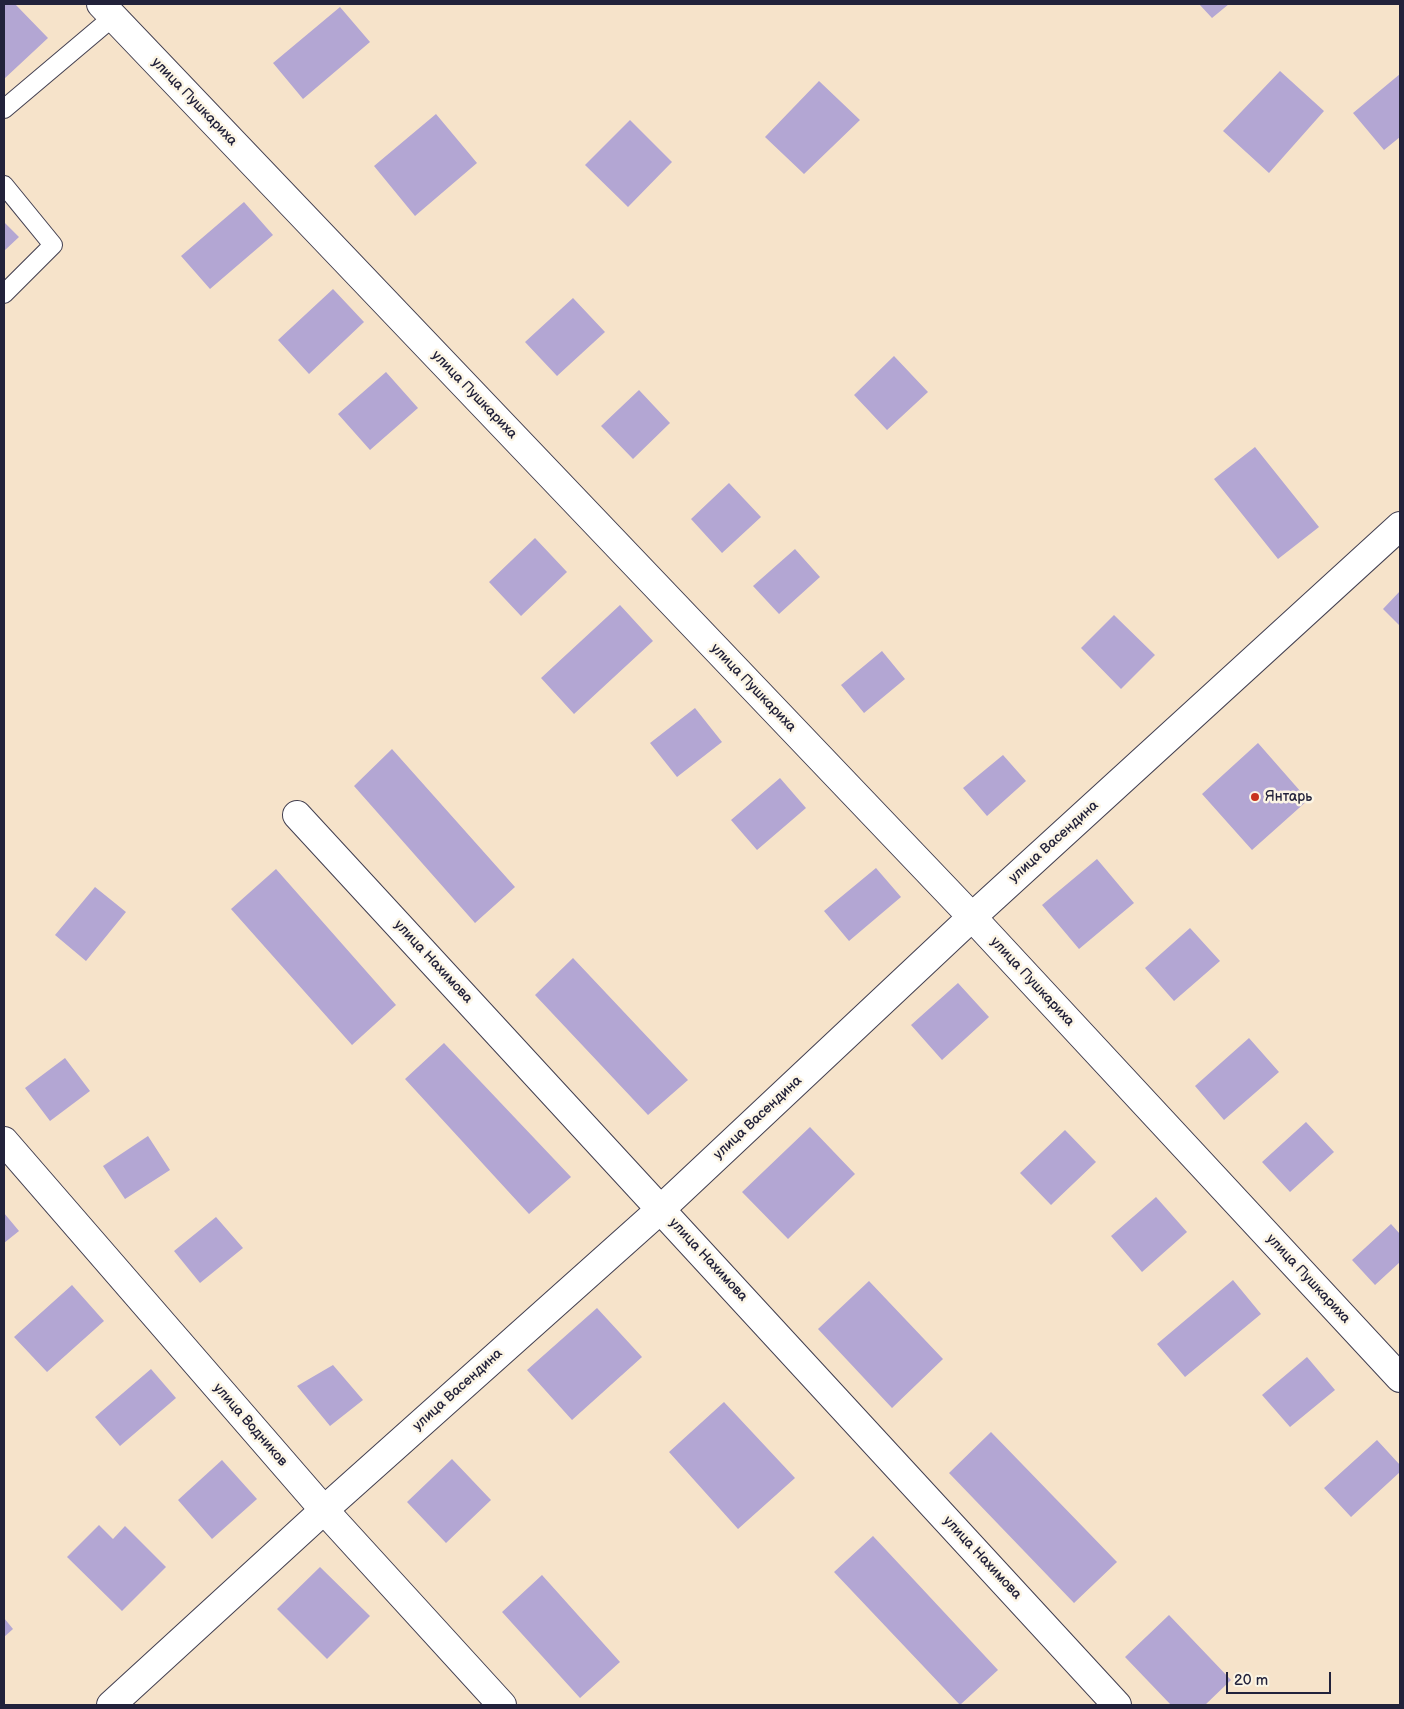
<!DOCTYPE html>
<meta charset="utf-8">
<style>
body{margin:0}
#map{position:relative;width:1404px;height:1709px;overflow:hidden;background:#f6e3ca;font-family:"Balsamiq Sans",sans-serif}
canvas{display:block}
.frame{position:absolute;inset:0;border:5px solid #22223b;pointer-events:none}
.scale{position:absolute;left:1226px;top:1672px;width:105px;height:22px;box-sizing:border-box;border:2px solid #22223b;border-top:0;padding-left:6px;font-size:15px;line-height:18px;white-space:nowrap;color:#22223b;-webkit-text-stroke:4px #fcf5e5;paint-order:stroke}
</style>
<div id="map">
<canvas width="1404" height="1709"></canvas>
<div class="frame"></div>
<div class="scale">20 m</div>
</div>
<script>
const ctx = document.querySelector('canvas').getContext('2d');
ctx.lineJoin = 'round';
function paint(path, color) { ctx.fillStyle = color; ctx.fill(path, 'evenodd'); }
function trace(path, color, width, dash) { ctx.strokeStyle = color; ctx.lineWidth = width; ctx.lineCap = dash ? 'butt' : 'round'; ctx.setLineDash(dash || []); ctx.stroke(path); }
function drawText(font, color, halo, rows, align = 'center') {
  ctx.font = font + ' "Balsamiq Sans",sans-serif'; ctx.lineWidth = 5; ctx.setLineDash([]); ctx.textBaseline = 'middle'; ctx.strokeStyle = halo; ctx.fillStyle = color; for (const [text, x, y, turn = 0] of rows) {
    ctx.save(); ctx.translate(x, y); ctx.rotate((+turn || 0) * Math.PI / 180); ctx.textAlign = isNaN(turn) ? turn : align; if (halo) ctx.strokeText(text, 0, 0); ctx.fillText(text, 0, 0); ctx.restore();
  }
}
paint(new Path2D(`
 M4 4H15L48 38 4 79Z
 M1199 4H1229L1212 18Z
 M340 7 370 42 303 99 273 63Z
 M1280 71 1324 111 1269 173 1223 131Z
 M1400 74V137L1384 150 1353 113Z
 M819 81 860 120 804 174 765 137Z
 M436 114 477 163 415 216 374 166Z
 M630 120 672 162 628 207 585 165Z
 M244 202 273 235 210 289 181 256Z
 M4 222 19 237 4 251Z
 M333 289 364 322 309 374 278 340Z
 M573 298 605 332 557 376 525 342Z
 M894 356 928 392 887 430 854 395Z
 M386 372 418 408 370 450 338 414Z
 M639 390 670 423 633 459 601 426Z
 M1255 447 1319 527 1278 559 1214 479Z
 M729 483 761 517 722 553 691 519Z
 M535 538 567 572 521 616 489 582Z
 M795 549 820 577 779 614 753 586Z
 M1400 591V626L1383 609Z
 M620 605 653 641 574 714 541 678Z
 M1114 615 1155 655 1121 689 1081 648Z
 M882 651 905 679 864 713 841 685Z
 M695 708 722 742 677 777 650 743Z
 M1258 743 1308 800 1252 850 1202 794Z
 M392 749 515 887 475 923 354 786Z
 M1003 755 1026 781 987 816 963 788Z
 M780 778 806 808 757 850 731 820Z
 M1097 859 1134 903 1079 949 1042 905Z
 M876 868 901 897 849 941 824 911Z
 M276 869 396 1005 352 1045 231 909Z
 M95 887 126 912 86 961 55 935Z
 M1190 928 1220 961 1174 1001 1145 968Z
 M573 958 688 1080 648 1115 535 995Z
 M958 983 989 1017 942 1060 911 1025Z
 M1249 1038 1279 1072 1224 1120 1195 1086Z
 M444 1043 571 1177 529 1214 405 1079Z
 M65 1058 90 1091 50 1121 25 1088Z
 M1306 1122 1334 1152 1290 1192 1262 1162Z
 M810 1127 855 1174 788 1239 742 1192Z
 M1065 1130 1096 1162 1051 1205 1020 1173Z
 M148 1136 170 1170 125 1199 103 1166Z
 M1156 1197 1187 1232 1142 1272 1111 1236Z
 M4 1213 19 1231 4 1243Z
 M216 1217 243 1248 200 1283 174 1251Z
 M1391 1224 1400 1234V1262L1375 1285 1352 1260Z
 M1233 1280 1261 1314 1185 1377 1157 1344Z
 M869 1281 943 1359 892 1408 818 1329Z
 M72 1285 104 1321 47 1372 14 1337Z
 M597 1308 642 1357 572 1420 527 1370Z
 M1307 1357 1335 1390 1290 1427 1262 1395Z
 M333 1365 363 1400 330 1426 297 1386Z
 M151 1369 176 1398 120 1446 95 1417Z
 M724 1402 795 1478 738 1529 669 1452Z
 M991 1432 1117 1562 1074 1603 949 1473Z
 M1377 1440 1400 1465V1472L1351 1517 1324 1488Z
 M452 1459 491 1500 446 1543 407 1502Z
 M222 1460 257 1499 212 1539 178 1500Z
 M99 1525 113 1539 125 1526 166 1567 122 1611 67 1557Z
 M873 1536 998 1670 960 1705 834 1572Z
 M320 1567 370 1616 327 1659 277 1609Z
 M542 1575 620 1662 580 1698 502 1612Z
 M1169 1615 1231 1680 1205 1705H1171L1125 1657Z
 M4 1618 13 1629 4 1637Z`), '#b3a6d3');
const lane = new Path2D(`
 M4 109 113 17
 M4 185 53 245 4 294`);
const street = new Path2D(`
 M101 4 972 917 1400 1378
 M297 815 1117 1705
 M4 1141 324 1510 502 1705`);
const secondary = new Path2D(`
 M111 1705 324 1510 661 1209 972 917 1400 526`);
trace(lane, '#423f50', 20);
trace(street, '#423f50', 30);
trace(secondary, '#423f50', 30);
trace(lane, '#fff', 18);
trace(street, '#fff', 28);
trace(secondary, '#fff', 28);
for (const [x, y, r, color] of [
 [1255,797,5,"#c8321e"]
]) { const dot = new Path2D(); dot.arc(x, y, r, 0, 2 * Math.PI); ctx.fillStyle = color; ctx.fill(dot); trace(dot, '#fcf5e5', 2); }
drawText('14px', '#22223b', '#fcf5e5', [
 ["улица Пушкариха",194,102,46],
 ["улица Пушкариха",474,395,46],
 ["улица Пушкариха",753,688,46],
 ["улица Васендина",1054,842,-42],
 ["улица Нахимова",433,962,47],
 ["улица Пушкариха",1032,982,47],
 ["улица Васендина",758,1118,-43],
 ["улица Нахимова",708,1260,47],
 ["улица Пушкариха",1308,1279,47],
 ["улица Васендина",458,1390,-42],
 ["улица Водников",250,1425,49],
 ["улица Нахимова",982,1558,47]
]);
drawText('14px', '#22223b', '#fcf5e5', [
 ["Янтарь",1265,797]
], 'left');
</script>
